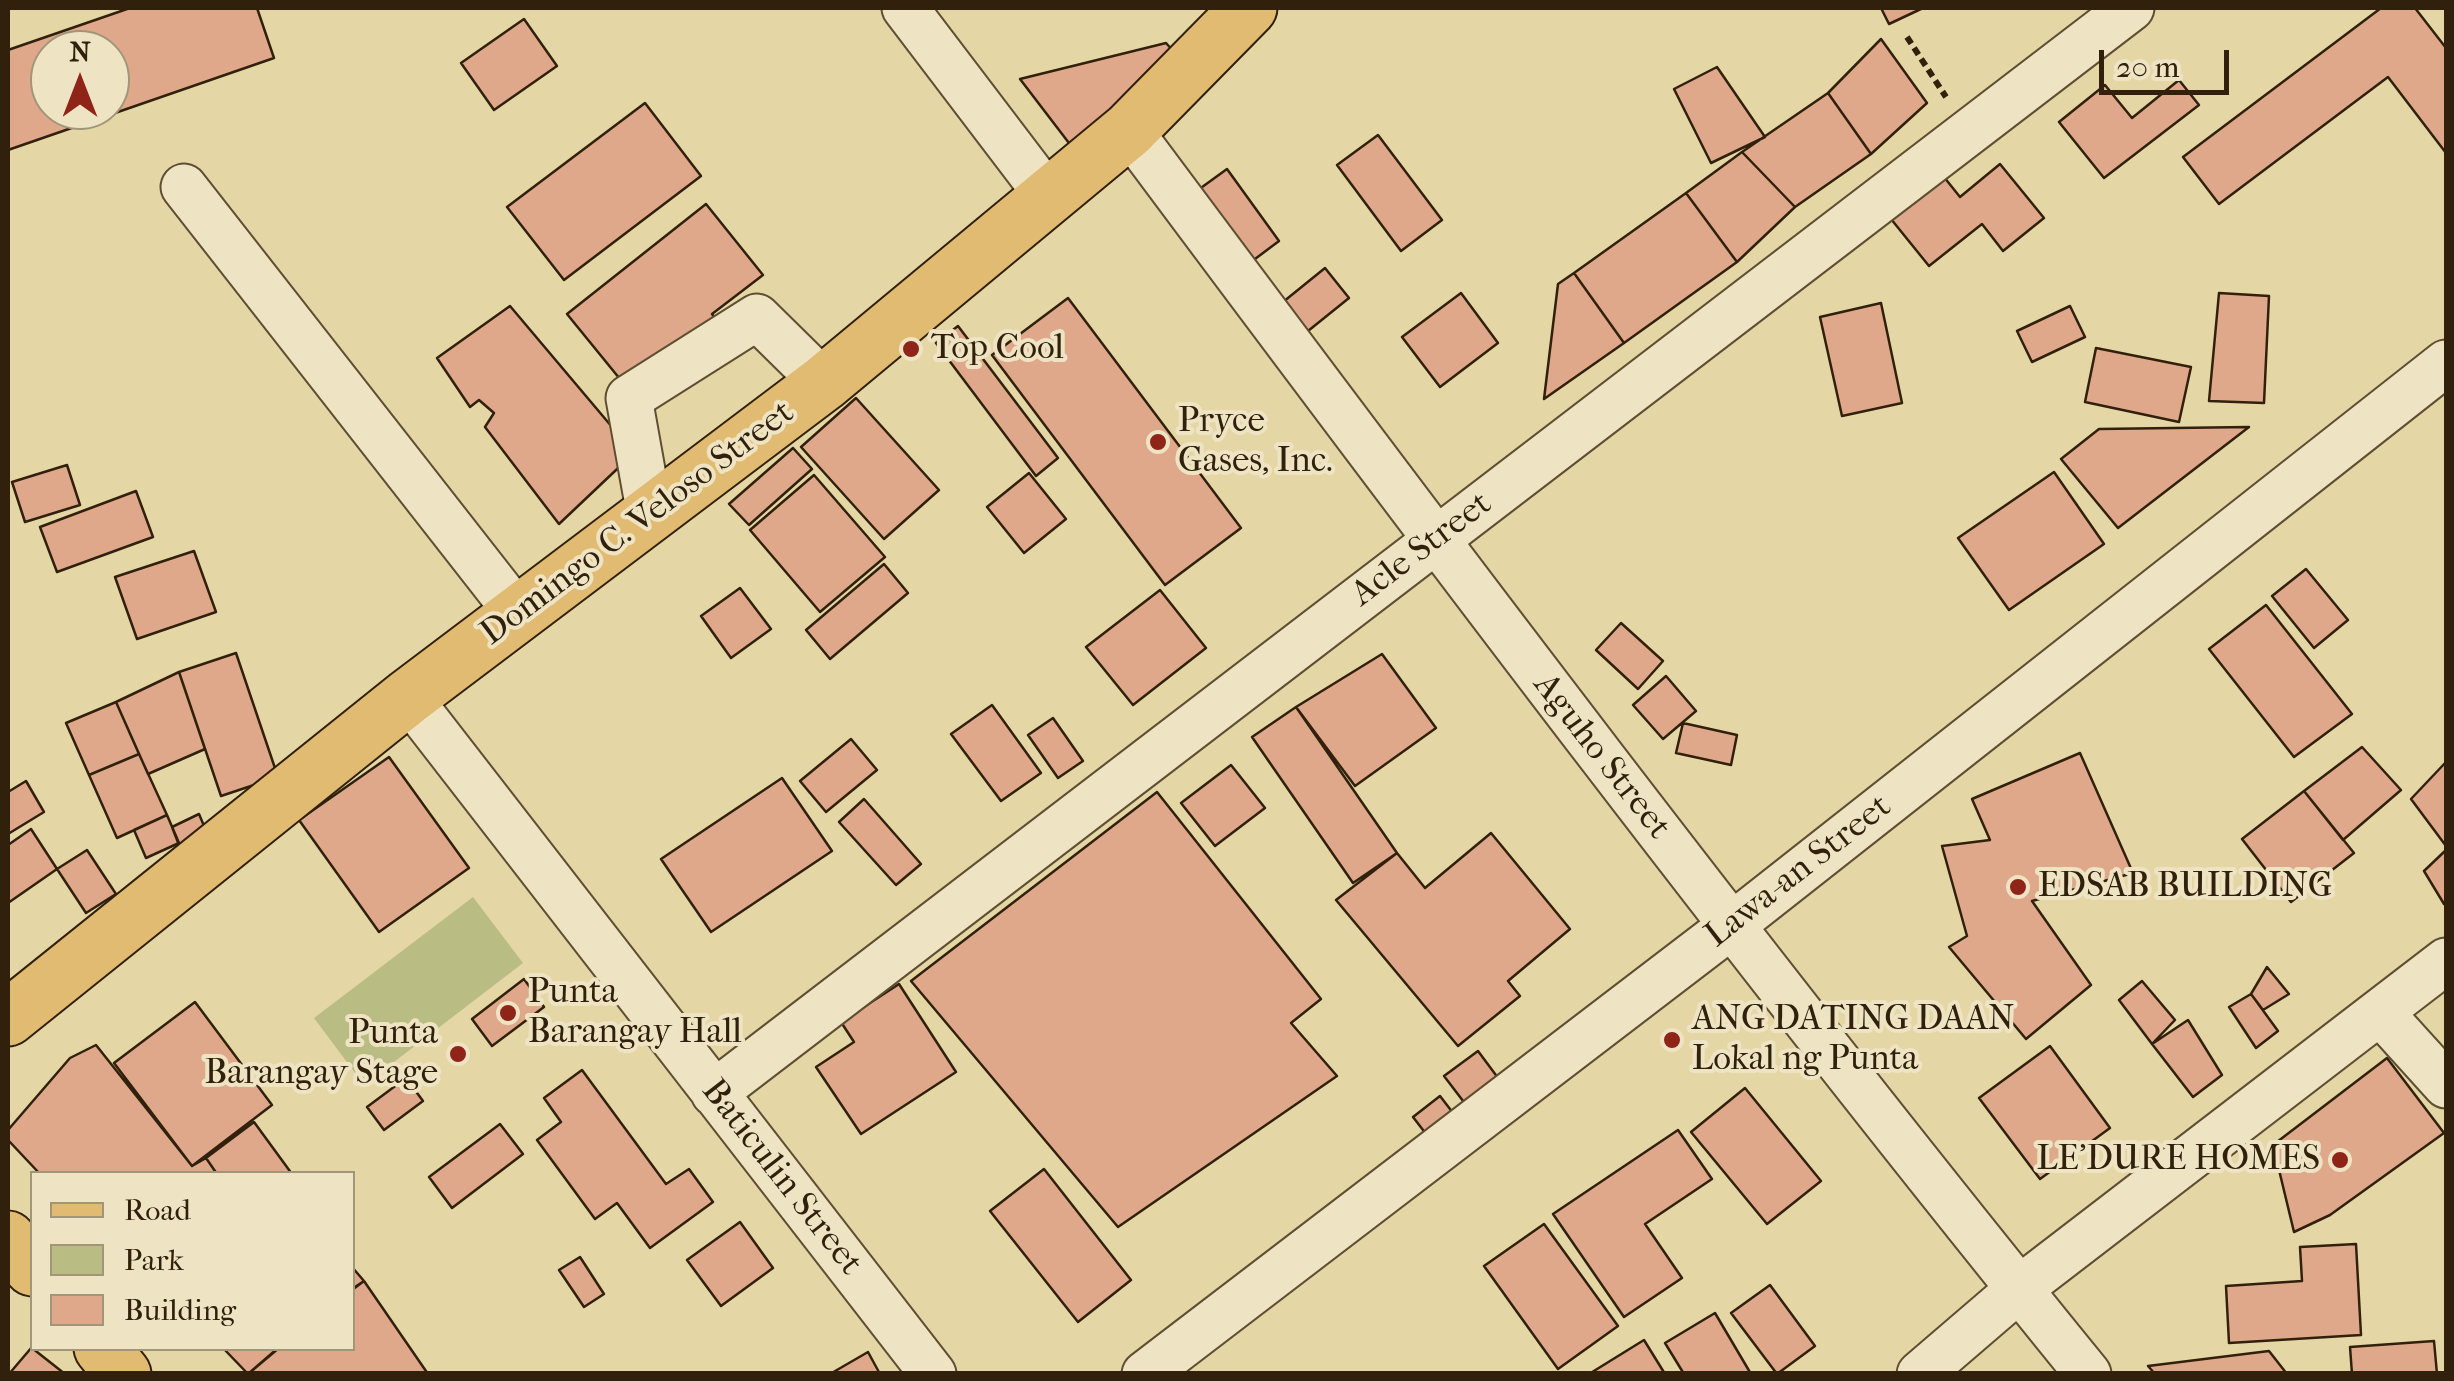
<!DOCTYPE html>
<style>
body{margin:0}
#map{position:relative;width:2454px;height:1381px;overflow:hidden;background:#e5d6a5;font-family:"IM FELL French Canon",serif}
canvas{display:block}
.frame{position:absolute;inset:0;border:10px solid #31210c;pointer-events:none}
.legend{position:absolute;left:30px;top:1171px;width:325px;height:180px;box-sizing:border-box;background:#eee4c4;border:2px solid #a2967a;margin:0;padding:12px 18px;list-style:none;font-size:30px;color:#31210c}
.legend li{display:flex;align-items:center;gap:20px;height:50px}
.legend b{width:50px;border:2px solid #a2967a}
.north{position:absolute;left:30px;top:30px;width:100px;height:100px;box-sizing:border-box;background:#eee4c4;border:2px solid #a2967a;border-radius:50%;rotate:0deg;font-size:28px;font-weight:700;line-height:40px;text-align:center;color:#31210c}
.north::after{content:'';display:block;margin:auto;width:35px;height:45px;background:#8f2418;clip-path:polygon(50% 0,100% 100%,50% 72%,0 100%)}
.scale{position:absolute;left:2099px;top:50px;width:130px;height:45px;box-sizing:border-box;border:5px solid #31210c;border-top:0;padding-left:12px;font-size:30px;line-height:35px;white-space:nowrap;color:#31210c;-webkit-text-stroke:8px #eee4c4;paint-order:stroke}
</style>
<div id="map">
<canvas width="2454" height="1381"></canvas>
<div class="frame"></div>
<ul class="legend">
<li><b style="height:12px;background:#e2bb72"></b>Road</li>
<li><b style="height:28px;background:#b9bd83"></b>Park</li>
<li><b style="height:28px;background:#dfa88a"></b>Building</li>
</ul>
<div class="north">N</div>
<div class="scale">20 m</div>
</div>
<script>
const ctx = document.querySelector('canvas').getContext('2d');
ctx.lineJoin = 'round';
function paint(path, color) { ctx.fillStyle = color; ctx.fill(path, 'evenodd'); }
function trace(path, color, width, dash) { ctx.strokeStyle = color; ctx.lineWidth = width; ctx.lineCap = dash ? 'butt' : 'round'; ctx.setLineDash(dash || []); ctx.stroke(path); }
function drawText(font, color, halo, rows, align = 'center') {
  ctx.font = font + ' "IM FELL French Canon",serif'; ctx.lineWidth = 8; ctx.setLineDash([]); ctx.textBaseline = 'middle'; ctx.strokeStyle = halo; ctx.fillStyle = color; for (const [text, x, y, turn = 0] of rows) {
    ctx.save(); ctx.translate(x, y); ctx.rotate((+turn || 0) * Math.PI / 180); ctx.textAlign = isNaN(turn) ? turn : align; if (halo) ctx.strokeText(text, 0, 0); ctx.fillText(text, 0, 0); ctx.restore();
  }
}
paint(new Path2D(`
 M473 897 523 963 364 1085 314 1018Z`), '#b9bd83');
const building = new Path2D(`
 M130 8H257L274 58 8 150V50ZM50 50H110V110H50Z
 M1881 8H1923L1889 24Z
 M2381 8H2415L2446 48V153L2388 77 2219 204 2183 157Z
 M524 19 557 66 494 110 461 63Z
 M1881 39 1927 103 1871 154 1828 93Z
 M1166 43 1184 63 1072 147 1020 79Z
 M1717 67 1765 137 1711 163 1674 89Z
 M2179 80 2199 105 2104 178 2059 122 2105 85 2132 118Z
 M1828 93 1871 154 1795 207 1742 152Z
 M645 103 701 176 564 280 507 207Z
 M1378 135 1442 220 1401 251 1337 165Z
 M1742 152 1795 207 1737 262 1686 193Z
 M2000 164 2044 218 2003 251 1982 224 1929 266 1891 219 1944 177 1960 197Z
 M1227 169 1279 241 1251 262 1198 190Z
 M1686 193 1737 262 1624 343 1574 273Z
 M706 204 763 275 712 314 724 330 624 384 567 314Z
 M1325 268 1349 298 1308 331 1283 302Z
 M1574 273 1624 343 1544 399 1558 284Z
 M1461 293 1498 343 1440 387 1402 337Z
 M2219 293 2269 296 2264 403 2209 401Z
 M1068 298 1241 528 1165 585 992 355Z
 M1881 303 1902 403 1842 416 1820 317Z
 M510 306 634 453 559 524 485 427 494 413 479 400 470 407 437 358Z
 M2070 306 2085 337 2032 362 2017 331Z
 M958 326 1058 458 1036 476 936 343Z
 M2096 348 2191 367 2179 422 2085 402Z
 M856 398 939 490 884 539 801 447Z
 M2249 427 2118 528 2061 459 2099 429Z
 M793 448 812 469 749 525 729 504Z
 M67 465 80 505 25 522 12 482Z
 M2054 472 2104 544 2009 610 1958 538Z
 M1029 473 1066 519 1024 553 987 507Z
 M814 475 885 557 820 612 750 530Z
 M136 491 153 537 57 572 40 527Z
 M194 551 216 612 137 639 115 577Z
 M884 564 908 593 830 659 806 630Z
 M2306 569 2348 620 2314 648 2272 596Z
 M740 588 771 629 731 658 701 616Z
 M1160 590 1206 648 1133 705 1086 647Z
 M2266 605 2352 714 2294 757 2209 649Z
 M1621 623 1663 661 1638 689 1596 650Z
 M236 653 278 777 221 796 179 672Z
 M1382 654 1436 728 1355 786 1296 707Z
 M179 672 205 749 148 774 116 702Z
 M1666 676 1696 711 1663 739 1633 705Z
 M116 702 139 754 89 775 66 723Z
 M992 705 1041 773 1001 801 951 734Z
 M1296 707 1397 853 1353 883 1252 737Z
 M1053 718 1083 761 1058 778 1028 735Z
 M1683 723 1737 735 1731 765 1676 753Z
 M851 739 877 770 826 812 800 781Z
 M2362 747 2401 790 2343 840 2304 791Z
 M2080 753 2133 873 2032 901 2091 985 2026 1039 1949 947 1967 936 1942 846 1990 840 1972 799Z
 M139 754 167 815 117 838 89 775Z
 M389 757 469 868 379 932 299 820Z
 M2446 762V846L2411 799Z
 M1231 765 1265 808 1215 846 1181 803Z
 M782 778 832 851 711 932 661 859Z
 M26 781 44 812 8 834V792Z
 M2304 791 2354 853 2291 902 2242 839Z
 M1157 792 1321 999 1291 1023 1337 1076 1118 1227 911 981Z
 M864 799 921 864 896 885 839 822Z
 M199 814 207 833 179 845 172 827Z
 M167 815 179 843 146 858 134 830Z
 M31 829 57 869 8 903V845Z
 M1491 833 1570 929 1508 981 1520 996 1458 1046 1336 900 1397 853 1425 888Z
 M87 850 116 894 86 913 57 869Z
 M2446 850V902L2444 904 2424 871Z
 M2267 967 2289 994 2263 1010 2251 994Z
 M524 979 544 1007 492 1046 472 1019Z
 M2142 981 2175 1020 2152 1044 2119 1000Z
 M899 984 956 1072 861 1134 816 1067 854 1042 841 1022Z
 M2251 994 2278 1031 2256 1048 2229 1007Z
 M195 1002 272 1105 192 1166 114 1063Z
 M2188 1020 2222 1075 2193 1097 2152 1044Z
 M96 1045 192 1166 206 1158 217 1174H40L8 1140V1130L70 1058Z
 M2050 1046 2110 1128 2040 1179 1979 1098Z
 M1478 1051 1507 1090 1473 1114 1444 1076Z
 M2387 1058 2444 1133 2330 1215 2294 1232 2273 1145Z
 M582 1070 666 1184 689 1169 713 1202 650 1248 617 1203 595 1219 537 1140 561 1122 544 1098Z
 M406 1078 423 1101 384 1130 367 1107Z
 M1745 1088 1821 1181 1767 1224 1691 1132Z
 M1440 1096 1460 1122 1433 1143 1413 1117Z
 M254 1122 292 1174H217L206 1158Z
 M500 1124 523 1154 452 1208 429 1177Z
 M1678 1130 1712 1179 1645 1224 1682 1278 1624 1317 1553 1214Z
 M1044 1169 1131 1280 1078 1322 990 1211Z
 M740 1222 773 1268 721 1306 687 1260Z
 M1544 1224 1618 1326 1558 1369 1484 1266Z
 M2356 1244 2361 1335 2229 1343 2226 1286 2302 1281 2300 1247Z
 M580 1257 604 1294 584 1307 559 1270Z
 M352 1267 364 1281 352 1289Z
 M364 1281 428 1374H248L279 1348H352V1290Z
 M1770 1285 1815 1346 1777 1374 1731 1313Z
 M1715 1313 1751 1374H1684L1665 1343Z
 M1644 1340 1665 1374H1589Z
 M2434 1341 2437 1374H2352L2350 1347Z
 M32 1347V1348L65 1374H9Z
 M223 1348H278L248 1374Z
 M2269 1351 2287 1374H2155L2148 1366Z
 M868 1352 880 1374H830Z`);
paint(building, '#dfa88a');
trace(building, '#31210c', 2.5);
const minor = new Path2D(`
 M905 8 1048 196
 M1129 130C1442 550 1757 967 2088 1374
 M184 187 519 615
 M650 515 629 398 757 317 824 383
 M408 697 933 1374
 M2380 1012 2446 1085
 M714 1093 2131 8
 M1145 1374 1731 926 2446 363
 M1920 1374 2019 1289 2446 961`);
const major = new Path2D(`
 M8 1018 408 697 824 383 1129 130 1249 8
 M8 1239 32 1268
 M102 1348 123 1374`);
trace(minor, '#5e4e32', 49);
trace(major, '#31210c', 59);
trace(new Path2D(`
 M1907 37 1946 97`), '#31210c', 6, [8, 5]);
trace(minor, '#eee4c4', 45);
trace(major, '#e2bb72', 55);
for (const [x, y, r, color] of [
 [911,349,10,"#8f2418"],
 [1158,442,10,"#8f2418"],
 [2018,887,10,"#8f2418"],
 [508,1013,10,"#8f2418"],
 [1672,1040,10,"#8f2418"],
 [458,1054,10,"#8f2418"],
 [2340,1160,10,"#8f2418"]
]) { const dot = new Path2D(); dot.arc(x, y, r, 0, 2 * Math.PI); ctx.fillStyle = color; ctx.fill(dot); trace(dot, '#eee4c4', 4); }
drawText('35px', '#31210c', '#eee4c4', [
 ["Top Cool",931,349],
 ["Pryce",1178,422],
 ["Gases, Inc.",1178,462],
 ["EDSAB BUILDING",2038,887],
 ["Punta",528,993],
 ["Barangay Hall",528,1033],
 ["ANG DATING DAAN",1692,1020],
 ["Lokal ng Punta",1692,1060],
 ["Punta",438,1034,"right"],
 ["Barangay Stage",438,1074,"right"],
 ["LE'DURE HOMES",2320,1160,"right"]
], 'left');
drawText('35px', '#31210c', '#eee4c4', [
 ["Domingo C. Veloso Street",638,524,-37],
 ["Acle Street",1422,550,-37],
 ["Aguho Street",1601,757,52],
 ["Lawa-an Street",1799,872,-38],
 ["Baticulin Street",781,1178,52]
]);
</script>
